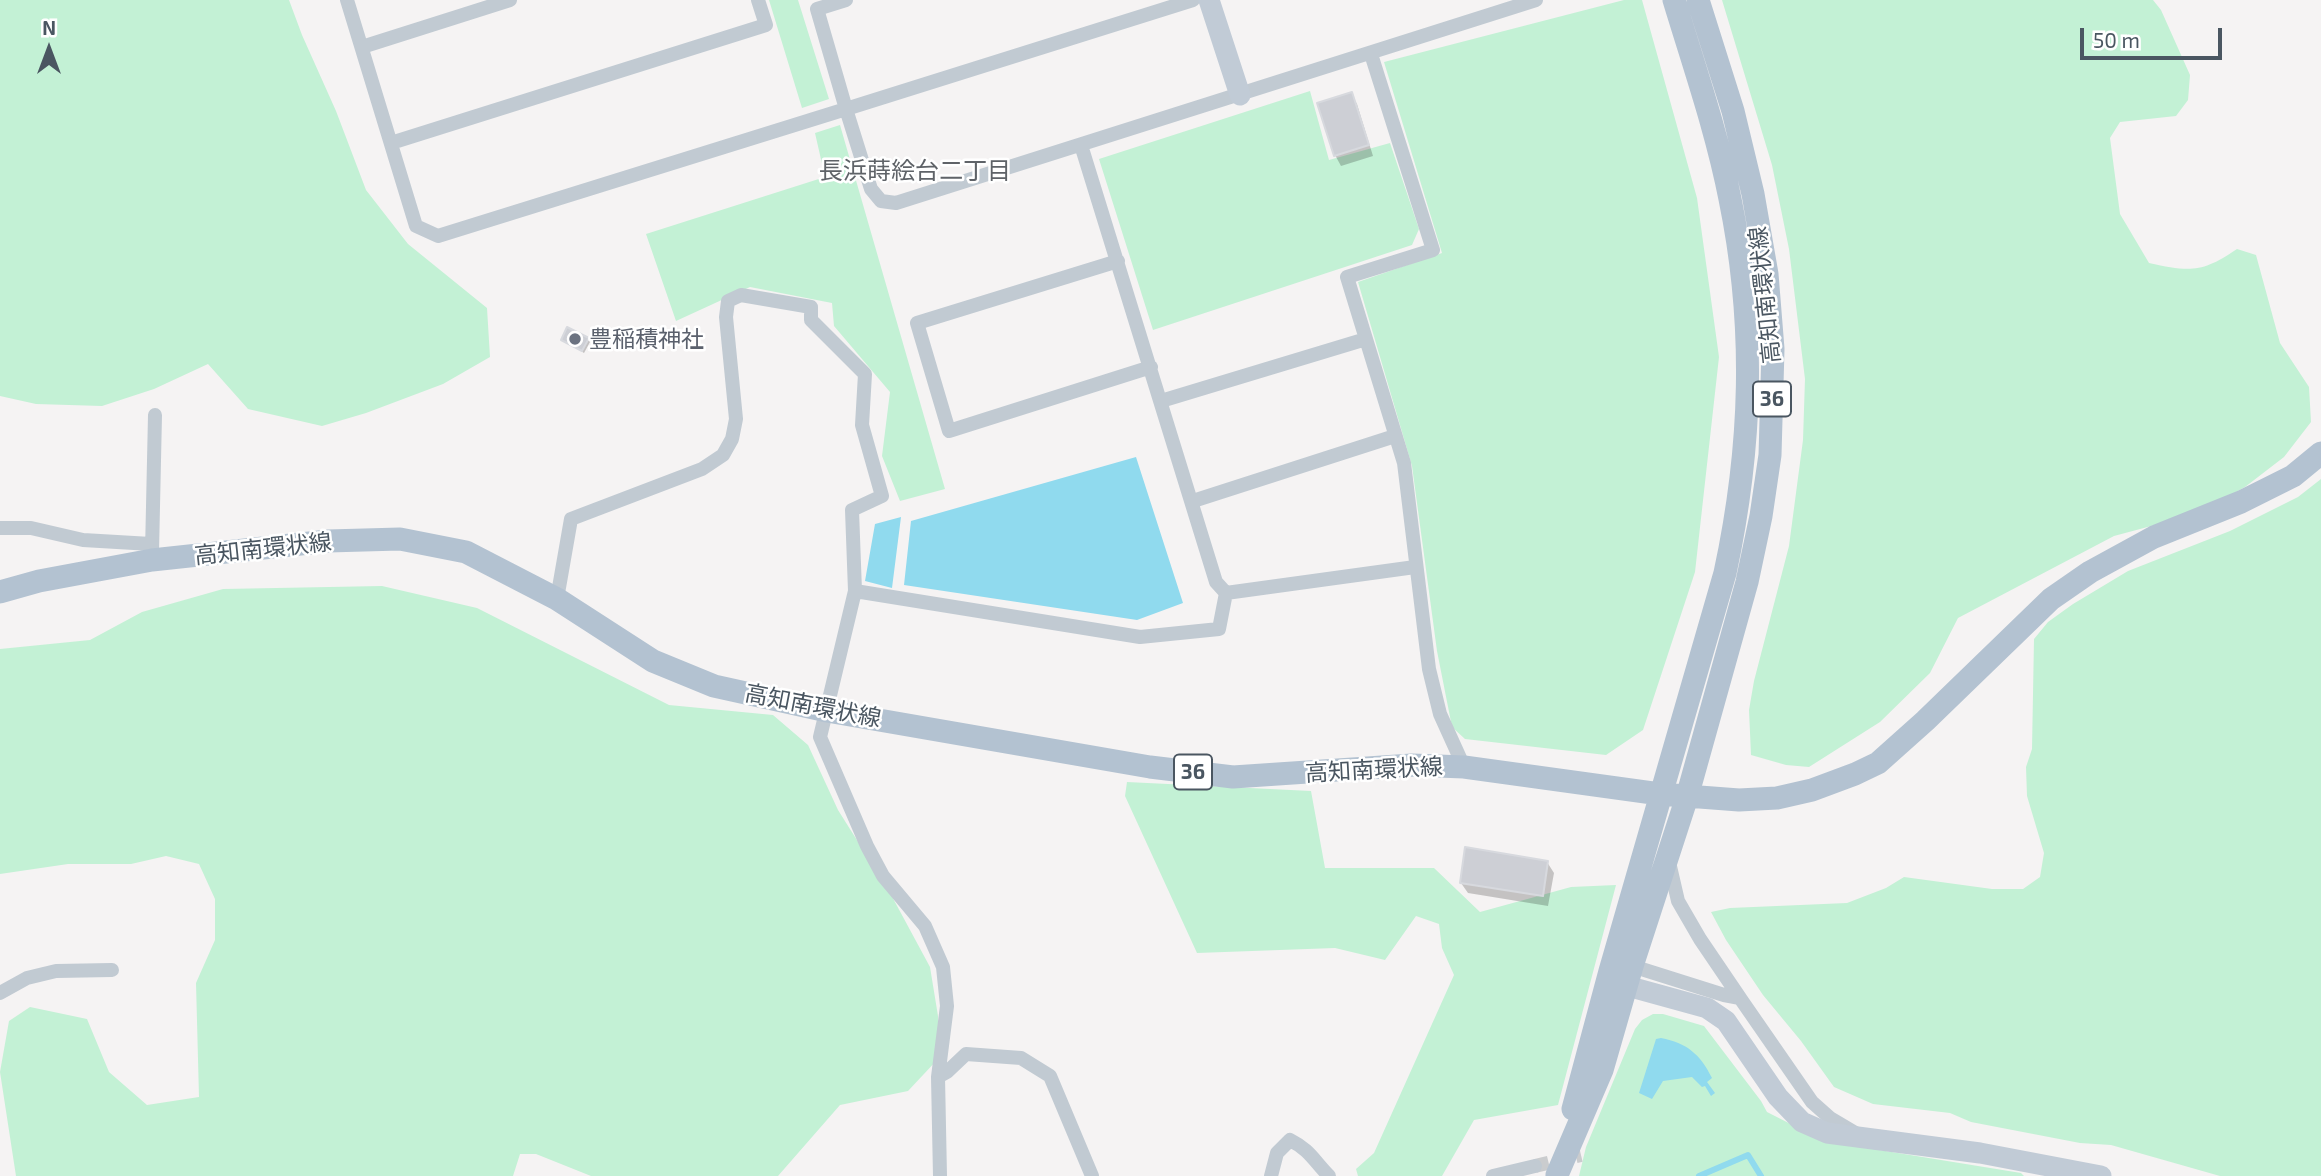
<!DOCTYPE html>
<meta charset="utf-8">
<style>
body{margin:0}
#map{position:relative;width:2321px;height:1176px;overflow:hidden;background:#f5f3f3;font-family:"Exo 2",sans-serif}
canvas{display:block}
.north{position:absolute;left:14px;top:14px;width:70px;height:70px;-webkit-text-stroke:5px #fff;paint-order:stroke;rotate:0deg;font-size:19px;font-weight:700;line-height:28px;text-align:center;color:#4a5661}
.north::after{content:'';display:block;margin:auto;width:24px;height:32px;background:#4a5661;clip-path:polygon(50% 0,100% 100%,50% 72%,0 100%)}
.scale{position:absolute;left:2080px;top:28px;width:142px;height:32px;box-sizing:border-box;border:4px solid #4a5661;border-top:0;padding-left:9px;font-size:21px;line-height:24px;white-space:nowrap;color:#4a5661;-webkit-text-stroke:5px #fff;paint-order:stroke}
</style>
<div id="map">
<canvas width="2321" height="1176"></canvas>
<div class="north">N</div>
<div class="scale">50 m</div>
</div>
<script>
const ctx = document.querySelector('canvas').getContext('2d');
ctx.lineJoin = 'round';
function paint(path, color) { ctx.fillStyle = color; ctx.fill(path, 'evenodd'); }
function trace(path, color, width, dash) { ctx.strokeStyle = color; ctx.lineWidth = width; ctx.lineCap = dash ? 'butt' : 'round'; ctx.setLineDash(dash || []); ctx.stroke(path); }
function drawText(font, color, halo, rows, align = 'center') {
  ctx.font = font + ' "Exo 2","Noto Sans JP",sans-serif'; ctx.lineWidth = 5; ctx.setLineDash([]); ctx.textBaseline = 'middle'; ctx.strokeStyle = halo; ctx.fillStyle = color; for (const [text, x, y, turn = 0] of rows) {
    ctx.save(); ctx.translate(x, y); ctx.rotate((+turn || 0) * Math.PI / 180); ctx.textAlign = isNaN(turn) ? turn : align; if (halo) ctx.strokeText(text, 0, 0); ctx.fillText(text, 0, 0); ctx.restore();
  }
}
paint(new Path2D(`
 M0 0H289L302 35 336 111 366 190 408 244 487 308 490 357 443 384 366 413 322 426 248 409 208 364 154 389 102 406 36 404 0 396Z
 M769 0H798L829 99 802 108Z
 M1624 0H1642L1697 198 1719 357 1695 572 1643 730 1606 755 1465 739 1452 727 1437 651 1412 466 1358 282 1442 253 1384 62Z
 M1722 0H2153L2161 10 2190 75 2188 100 2176 116 2120 122 2110 138 2120 214 2149 263C2190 272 2202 273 2237 249L2256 255 2280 343 2309 387 2311 422 2284 457 2245 487 2196 514 2114 536 1958 618 1930 673 1880 722 1809 767 1786 765 1751 755 1749 710 1754 681 1789 546 1803 440 1805 379 1789 249 1772 165Z
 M1310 91 1329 160 1390 143 1419 229 1412 245 1153 330 1099 159Z
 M840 125 945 489 900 501 882 456 890 392 834 326 832 303 750 287 676 321 646 234 825 177 815 133Z
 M2321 479V1176H2220L2111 1145 2080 1143 1971 1122 1950 1113 1873 1104 1834 1087 1801 1041 1763 995 1726 940 1711 912 1730 908 1847 903 1886 888 1904 877 1992 889H2023L2040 877 2044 853 2027 796 2026 767 2032 749 2034 639 2048 622 2073 604 2128 571 2230 531 2298 497Z
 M382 586 477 608 669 705 773 715 808 745 838 810 889 891 930 967 938 1016V1059L908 1091 840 1105 778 1176H591L536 1154H520L513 1176H16L0 1072 9 1021 30 1007 87 1019 109 1072 147 1105 199 1097 196 983 215 940V899L199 864 166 856 131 864H68L0 874V649L90 640 142 612 223 589Z
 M1127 782 1311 791 1325 868H1434L1480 912 1571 887 1616 885 1558 1105 1474 1120 1442 1176H1358L1356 1169 1374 1153 1454 975 1442 948 1439 924 1416 916 1385 960 1335 948 1197 953 1125 796Z
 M1653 1014H1663L1704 1026 1761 1101 1767 1112 1824 1141 2021 1173 2024 1176H1579L1586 1147 1635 1029 1642 1020Z`), '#c3f1d5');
paint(new Path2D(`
 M1136 457 1183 603 1137 620 904 585 911 521Z
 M901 517 892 588 865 581 875 524Z
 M1661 1038C1687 1043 1700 1054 1712 1078L1707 1082 1715 1093 1711 1096 1705 1086 1702 1087 1692 1077 1663 1081 1652 1099 1639 1093 1656 1039Z`), '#90daee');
paint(new Path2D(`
 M1351 94 1357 104 1373 156 1341 166 1335 155Z
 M588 339 590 342 584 353 563 340Z
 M1547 862 1554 873 1548 906 1468 893 1461 883Z`), '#0003');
trace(new Path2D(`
 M1699 1176 1748 1155 1761 1176`), '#90daee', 6);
const building = new Path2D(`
 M1352 92 1369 145 1334 156 1317 103Z
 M567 327 589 338 582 351 561 340Z
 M1465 847 1548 861 1543 896 1460 883Z`);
paint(building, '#cdcfd5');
trace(building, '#d7d9de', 2);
trace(new Path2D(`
 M1535 1166 1581 1155`), '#caccce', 14, [14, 7]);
trace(new Path2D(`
 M347 0 416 226 438 236 846 109 817 9 846 0
 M1193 0 846 109 871 189 881 201 896 203 1536 0
 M362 47 510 0
 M1371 54 1433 250 1347 277 1404 463 1429 669 1440 714 1464 767
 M391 143 766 25 758 0
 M1081 145 1216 582 1226 593 1415 567
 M1118 261 917 323 949 431 1151 367
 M1161 401 1366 339
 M1193 501 1395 436
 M0 528H31L83 540 151 544
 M152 552 155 415
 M557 599 571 519 702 469 723 455 732 439 736 419 726 317 728 301 741 295 811 307V320L865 374 862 425 882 496 852 510 855 591
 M1669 862 1678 901 1700 939 1740 998
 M1625 967 1632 966 1724 995 1740 998 1812 1102 1830 1118 1857 1134
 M0 993 27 978 56 971 112 970
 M938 1077 947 1072 966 1054 1021 1058 1050 1076 1092 1176
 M940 1176 938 1077 947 1006 943 967 925 926 883 876 867 846 820 737 855 591 1140 637 1219 629 1226 593
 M1271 1176 1277 1153 1290 1140C1310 1150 1314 1161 1329 1176
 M1493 1176 1535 1166`), '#c1cad2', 14);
trace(new Path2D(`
 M1209 0 1240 95
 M1614 974 1627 986 1707 1008 1726 1021 1778 1097 1802 1122 1827 1133 1980 1153 2101 1176`), '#c1cbd6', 21);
trace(new Path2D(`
 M0 592 39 581 152 560 328 541 400 539 466 552 557 599 653 661 714 686 827 711 1150 767 1233 777 1412 765 1464 767 1660 794 1739 800 1777 798 1812 790 1855 774 1878 763 1925 721 2051 599 2090 572 2154 537 2241 502 2293 476 2321 453
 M1573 1109 1610 971 1725 573C1752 447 1756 326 1730 199 1717 132 1694 66 1674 0
 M1557 1175 1602 1070 1632 966 1687 797 1747 582 1761 516 1770 455 1773 349 1767 274 1753 194 1733 111 1698 0`), '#b3c2d1', 23);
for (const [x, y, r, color] of [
 [575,339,7,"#6b7280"]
]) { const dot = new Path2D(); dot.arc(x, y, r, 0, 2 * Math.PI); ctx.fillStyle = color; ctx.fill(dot); trace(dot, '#fff', 2.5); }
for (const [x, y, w] of [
 [1772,399,38],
 [1193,772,38]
]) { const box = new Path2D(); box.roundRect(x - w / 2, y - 17.5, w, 35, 5); ctx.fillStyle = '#fff'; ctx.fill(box); trace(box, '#4a5661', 2); }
drawText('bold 21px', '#4a5661', null, [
 ["36",1772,399],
 ["36",1193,772]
]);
drawText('23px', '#4a5661', '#fff', [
 ["高知南環状線",1765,295,-96],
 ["高知南環状線",263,549,-6],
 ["高知南環状線",813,706,11],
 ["高知南環状線",1374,770,-3]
]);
drawText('23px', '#5b616d', '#fff', [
 ["豊稲積神社",589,339]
], 'left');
drawText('24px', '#5f6368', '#fff', [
 ["長浜蒔絵台二丁目",915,171]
]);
</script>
